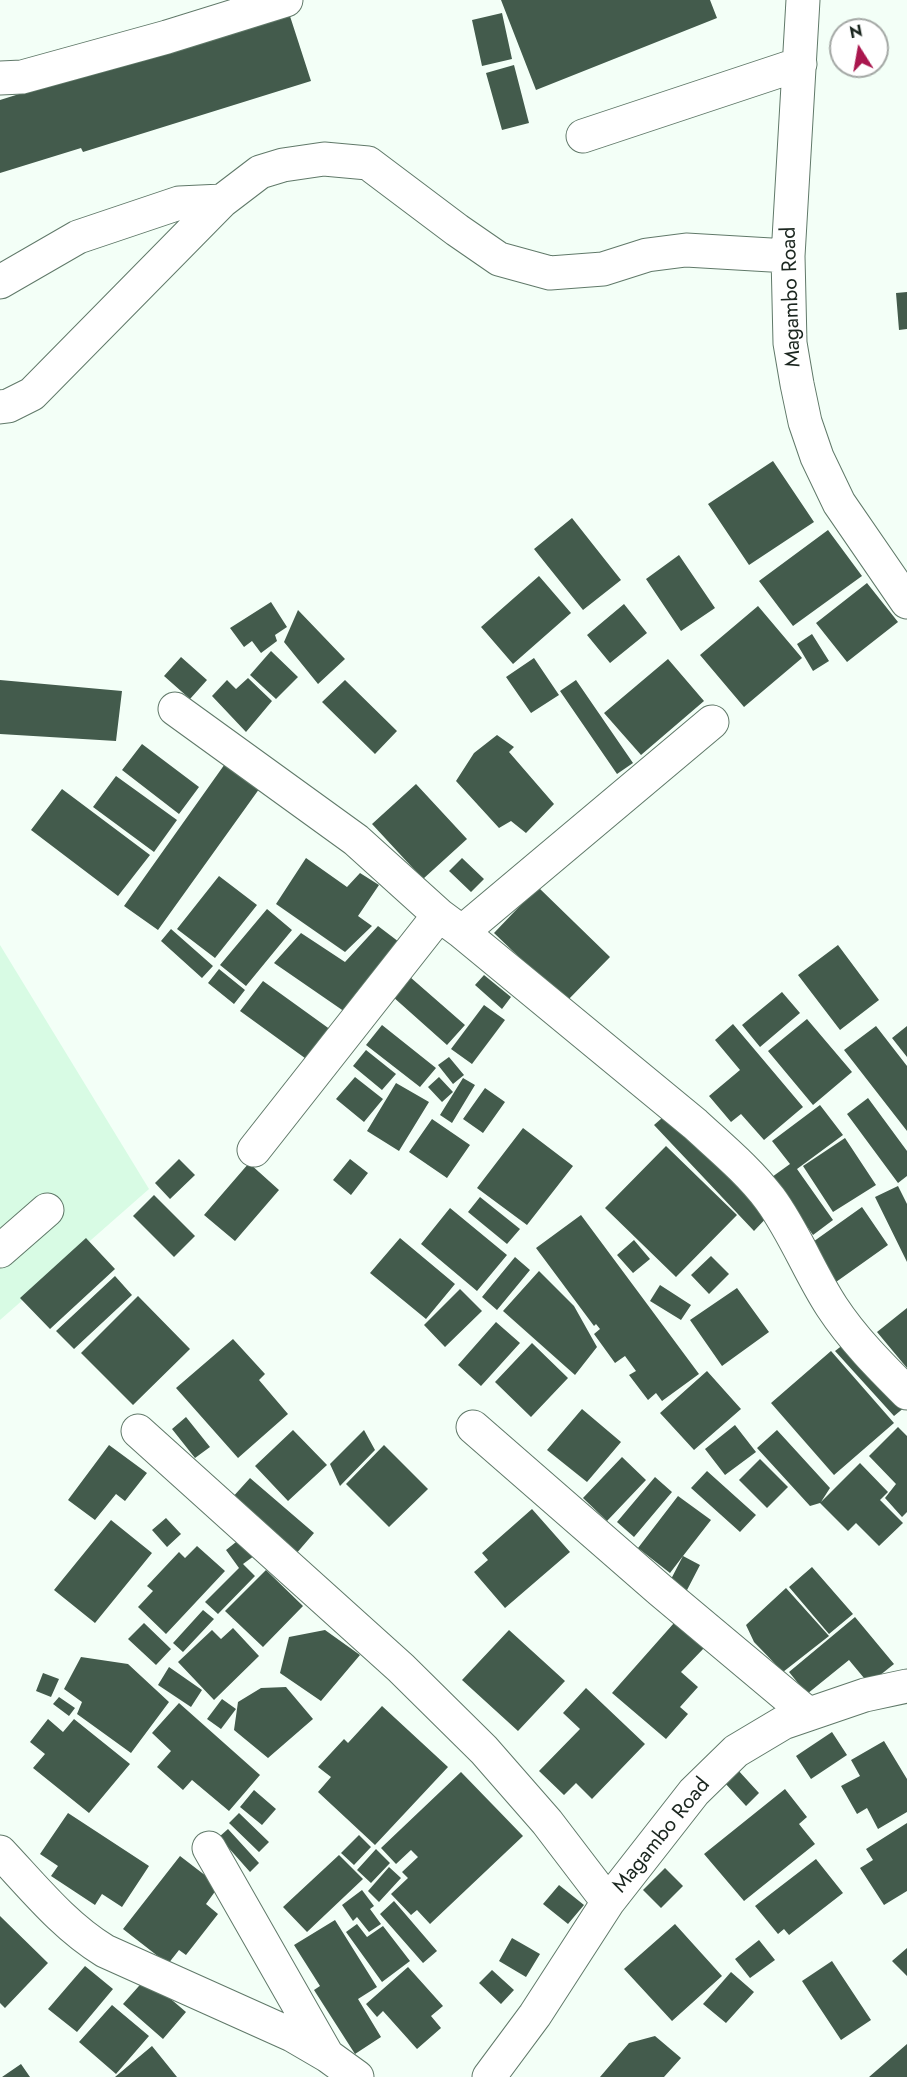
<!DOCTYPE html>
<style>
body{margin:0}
#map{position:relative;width:907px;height:2077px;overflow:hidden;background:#f3fff7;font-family:Jost,sans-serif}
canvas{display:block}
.north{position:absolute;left:829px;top:18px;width:60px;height:60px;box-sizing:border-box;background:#fff;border:2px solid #a4a8a5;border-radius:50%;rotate:349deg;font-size:16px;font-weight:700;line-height:24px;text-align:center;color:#1b261f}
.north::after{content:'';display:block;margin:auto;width:21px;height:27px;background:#aa174e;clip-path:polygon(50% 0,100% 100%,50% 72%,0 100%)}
</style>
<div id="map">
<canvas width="907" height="2077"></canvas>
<div class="north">N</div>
</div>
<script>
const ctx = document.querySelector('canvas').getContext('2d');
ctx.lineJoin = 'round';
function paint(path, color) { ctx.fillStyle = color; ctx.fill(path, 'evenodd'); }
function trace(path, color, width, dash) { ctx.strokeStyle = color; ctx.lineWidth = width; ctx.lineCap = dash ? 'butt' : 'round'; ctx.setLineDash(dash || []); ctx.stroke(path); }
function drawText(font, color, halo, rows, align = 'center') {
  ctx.font = font + ' Jost,sans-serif'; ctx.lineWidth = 6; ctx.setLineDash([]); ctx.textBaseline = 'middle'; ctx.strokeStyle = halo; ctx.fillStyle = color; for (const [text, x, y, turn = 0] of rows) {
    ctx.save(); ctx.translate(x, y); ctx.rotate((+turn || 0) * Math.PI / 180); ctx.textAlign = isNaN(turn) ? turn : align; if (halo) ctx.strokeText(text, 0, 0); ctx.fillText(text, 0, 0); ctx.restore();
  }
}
paint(new Path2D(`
 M0 945 149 1189 0 1320Z`), '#d8fbe4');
paint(new Path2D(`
 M501 0H710L717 18 536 90Z
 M288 10 311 81 83 152 81 148 0 173V100Z
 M502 13 512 59 482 66 472 20Z
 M514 65 529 123 502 130 486 73Z
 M907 292V329L899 330 896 293Z
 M773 461 814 522 749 565 708 504Z
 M572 518 621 580 583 610 534 549Z
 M828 530 862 576 793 626 759 581Z
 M679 555 715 608 681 631 646 579Z
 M539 576 571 613 513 664 481 627Z
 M867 583 898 622 847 662 816 623Z
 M271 602 287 627 275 635 277 641 261 653 252 641 244 647 230 628Z
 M624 604 647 633 610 663 587 635Z
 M758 606 802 658 744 707 700 655Z
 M298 610 345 659 318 684 284 642Z
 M812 634 829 661 813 671 797 644Z
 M271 651 298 677 276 699 250 675Z
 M181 657 207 680 190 699 164 676Z
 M534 658 559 695 531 713 506 677Z
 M668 659 704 701 641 755 604 713Z
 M248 678 272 701 246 732 212 696 227 680 236 689Z
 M0 680 122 691 116 741 0 734Z
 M345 680 397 731 375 754 322 702Z
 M576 680 633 763 617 774 560 691Z
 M497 735 514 747 509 752 554 804 526 833 511 821 499 828 456 781 474 753Z
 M142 744 199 787 179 814 122 770Z
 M227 761 262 785 158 930 124 906Z
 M116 776 177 820 154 852 93 807Z
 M416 784 467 839 423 879 372 824Z
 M62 789 150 855 118 896 31 830Z
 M306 858 347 887 360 873 379 885 358 916 372 926 345 952 276 904Z
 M462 858 484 879 471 892 449 871Z
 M219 876 257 905 215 958 177 929Z
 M538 887 610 957 566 1002 494 933Z
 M267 909 292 930 246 986 220 965Z
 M378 926 403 945 348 1014 274 963 301 933 345 962Z
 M171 929 213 966 202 978 161 941Z
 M838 945 879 1000 840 1030 798 975Z
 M219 969 245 990 234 1004 208 983Z
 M484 975 511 997 502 1009 475 985Z
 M410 977 465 1025 447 1045 392 996Z
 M263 981 331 1030 309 1061 240 1011Z
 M782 992 800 1013 760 1047 742 1025Z
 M484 1005 505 1020 472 1064 451 1049Z
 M807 1019 852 1072 813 1105 768 1051Z
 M733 1024 803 1107 764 1140 741 1114 731 1122 709 1096 740 1070 715 1040Z
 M382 1025 436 1068 420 1087 366 1045Z
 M876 1026 907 1066V1131L844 1050Z
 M907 1026V1057L892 1038Z
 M366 1050 396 1074 382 1090 353 1066Z
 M449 1057 464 1075 453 1084 438 1065Z
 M355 1077 383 1099 364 1122 336 1099Z
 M439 1077 453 1092 442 1102 428 1087Z
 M463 1078 475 1085 452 1123 440 1115Z
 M396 1083 429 1102 399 1151 367 1131Z
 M485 1088 505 1102 483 1133 463 1119Z
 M868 1098 907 1151V1176L898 1183 847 1114Z
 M820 1105 843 1135 797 1169 833 1220 813 1235 772 1177 790 1164 772 1141Z
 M670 1111 771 1213 754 1231 654 1125Z
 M432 1119 470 1145 447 1178 409 1152Z
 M523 1128 573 1166 527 1225 477 1188Z
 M845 1138 876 1185 833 1212 803 1166Z
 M666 1146 737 1215 676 1277 605 1208Z
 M179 1159 195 1175 170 1199 155 1183Z
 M350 1159 368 1173 351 1195 333 1180Z
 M249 1163 279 1190 235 1241 204 1215Z
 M898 1186 907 1204V1262L875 1197Z
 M154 1195 195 1236 174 1257 133 1216Z
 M480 1197 520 1229 507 1244 468 1212Z
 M862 1207 888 1245 836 1282 810 1244Z
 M450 1208 507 1255 477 1291 421 1244Z
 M581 1215 699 1374 662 1401 656 1393 648 1400 629 1375 636 1371 625 1356 615 1363 594 1334 600 1329 596 1324 594 1326 536 1248Z
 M86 1238 115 1269 50 1329 20 1298Z
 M400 1238 455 1284 426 1319 370 1273Z
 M634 1240 650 1259 633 1273 617 1255Z
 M711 1256 729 1274 709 1294 691 1275Z
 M515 1257 530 1270 497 1310 482 1297Z
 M539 1271 574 1306 597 1347 575 1375 503 1311Z
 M115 1276 132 1295 74 1349 56 1331Z
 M660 1285 691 1305 681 1320 650 1301Z
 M737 1288 769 1332 722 1366 690 1320Z
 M460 1289 482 1311 445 1347 424 1325Z
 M138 1296 190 1349 133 1405 81 1353Z
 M907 1308V1368L877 1332Z
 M496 1322 520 1343 481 1386 458 1365Z
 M233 1339 265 1374 259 1380 288 1414 238 1458 176 1388Z
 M848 1341 905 1407 894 1416 835 1351Z
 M532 1343 568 1378 531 1417 495 1382Z
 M831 1351 894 1423 834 1475 771 1403Z
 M707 1371 741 1409 694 1450 660 1413Z
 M582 1409 621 1442 587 1482 547 1450Z
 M186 1417 210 1447 195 1458 172 1429Z
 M735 1425 756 1452 725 1475 705 1449Z
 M898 1427 907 1436V1512L902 1517 885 1498 896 1484 869 1456Z
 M293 1430 327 1465 288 1501 255 1466Z
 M364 1430 375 1450 340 1486 330 1464Z
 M777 1430 830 1488 821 1502 860 1463 888 1492 880 1500 903 1523 879 1546 856 1523 848 1531 820 1503 810 1506 757 1448Z
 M109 1445 147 1473 125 1501 116 1494 95 1520 68 1500Z
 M384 1445 428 1489 389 1527 346 1484Z
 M622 1457 646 1480 607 1521 583 1498Z
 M760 1459 788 1487 767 1508 739 1480Z
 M707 1471 756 1515 740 1532 691 1488Z
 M655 1477 672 1492 634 1537 617 1522Z
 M250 1478 314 1533 295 1555 231 1499Z
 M678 1496 711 1520 683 1556 700 1565 686 1592 669 1583 683 1556 670 1573 638 1548Z
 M532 1509 570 1552 505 1608 474 1572 488 1560 482 1553Z
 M166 1518 181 1534 167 1547 152 1530Z
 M111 1520 152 1553 95 1623 54 1590Z
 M241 1538 254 1556 243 1564 255 1576 218 1614 205 1602 239 1568 226 1550Z
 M197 1546 225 1571 166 1634 138 1607 153 1591 147 1586 179 1552 185 1558Z
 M812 1567 853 1614 829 1634 789 1587Z
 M266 1570 303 1606 263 1647 225 1611Z
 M786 1588 829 1636 783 1672 754 1642 746 1625Z
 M203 1610 214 1619 183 1652 173 1643Z
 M855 1617 894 1664 869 1684 849 1660 807 1694 789 1672Z
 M144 1623 171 1649 156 1665 128 1639Z
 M674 1623 704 1648 681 1672 698 1687 680 1707 688 1714 666 1739 612 1693Z
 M233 1628 259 1656 214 1700 178 1662 212 1630 221 1639Z
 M325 1630 360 1655 321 1701 280 1673 289 1637Z
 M509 1630 565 1681 518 1731 462 1680Z
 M81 1657 128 1664 169 1702 131 1753 77 1714 82 1702 64 1689Z
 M169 1667 202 1690 191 1707 158 1685Z
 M43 1673 59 1679 51 1697 36 1691Z
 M286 1687 313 1719 268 1758 234 1730 238 1702 261 1688Z
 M586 1688 645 1744 592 1799 576 1783 564 1795 539 1771 580 1729 563 1713Z
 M59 1697 75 1708 69 1716 53 1704Z
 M222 1699 236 1709 221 1729 207 1719Z
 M179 1703 260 1775 229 1811 192 1780 183 1790 157 1767 171 1751 152 1733Z
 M382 1706 448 1767 375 1845 318 1792 331 1777 318 1767 344 1739 348 1743Z
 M48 1719 63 1732 74 1719 130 1764 89 1813 33 1768 45 1754 30 1742Z
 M832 1732 847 1755 811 1779 796 1756Z
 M884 1741 907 1779V1812L878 1829 867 1808 857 1814 841 1786 860 1776 851 1760Z
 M737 1769 759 1793 746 1806 724 1782Z
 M461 1772 523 1836 430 1924 417 1910 411 1915 391 1894 408 1878 402 1872 418 1857 411 1850 396 1864 381 1848Z
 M785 1789 807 1817 799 1824 815 1844 744 1901 704 1854Z
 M254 1790 276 1809 262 1825 240 1807Z
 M68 1813 149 1866 122 1907 102 1894 95 1905 51 1876 58 1866 40 1854Z
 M239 1813 269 1842 259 1852 229 1823Z
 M907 1823V1891L884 1905 860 1868 873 1860 866 1849Z
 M228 1829 259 1863 250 1872 219 1837Z
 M359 1835 371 1847 354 1865 341 1853Z
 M376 1849 390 1863 371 1883 357 1870Z
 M339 1855 363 1879 307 1932 283 1907Z
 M180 1856 219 1886 206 1904 218 1914 186 1955 179 1950 168 1964 123 1929Z
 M816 1859 843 1893 789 1935 784 1929 778 1934 755 1906Z
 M389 1867 401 1878 379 1902 368 1891Z
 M665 1868 683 1886 661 1908 643 1890Z
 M559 1885 584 1905 568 1924 543 1904Z
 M362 1890 374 1906 370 1909 381 1924 369 1932 357 1917 353 1921 342 1905Z
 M394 1901 437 1951 423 1963 380 1914Z
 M0 1916 48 1963 5 2008 0 2003Z
 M335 1920 377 1987 358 1999 381 2037 355 2054 314 1990 320 1986 294 1945Z
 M357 1924 367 1937 383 1926 410 1961 382 1982 346 1932Z
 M675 1924 722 1976 672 2021 624 1969Z
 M512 1938 540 1954 526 1977 499 1961Z
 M759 1940 775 1960 750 1978 735 1959Z
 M907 1948V1976L892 1961Z
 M832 1961 871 2020 841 2040 802 1981Z
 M85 1966 113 1989 77 2032 48 2009Z
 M408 1967 443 2006 431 2016 441 2028 417 2049 383 2011 377 2017 366 2004Z
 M492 1970 514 1990 501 2004 479 1983Z
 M731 1972 754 1992 726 2023 703 2004Z
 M146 1978 186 2012 163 2039 123 2004Z
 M112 2005 149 2036 116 2074 79 2042Z
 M655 2036 681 2058 664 2077H600L629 2043Z
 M907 2044V2077H869Z
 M152 2046 177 2077H115Z
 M21 2064 30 2077H2Z`), '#435b4c');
const minor = new Path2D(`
 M803 0 788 256 790 343 797 384 805 422 817 457 839 503 907 602
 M0 78 22 77 167 37 286 0
 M583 136 800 64
 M0 282 78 237 179 203 222 201
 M0 407 8 406 32 394 222 201 260 172 283 165 324 159 368 163 457 230 499 259 550 273 603 269 647 255 686 250 788 256
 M175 709 356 840 439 915 462 932 695 1124C721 1148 749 1171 770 1199 795 1233 809 1272 832 1307 853 1339 880 1366 907 1393
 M462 932 712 722
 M254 1150 439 915
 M0 1251 47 1210
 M473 1427 660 1590 808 1714
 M138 1431 401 1668 484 1750 547 1822 608 1902
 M209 1848 327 2055
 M0 1852C33 1887 64 1926 105 1951L292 2035 328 2056 357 2077
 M489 2077 535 2015 608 1902 694 1792 736 1751 783 1723 865 1695 907 1686`);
trace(minor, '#607969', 35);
trace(minor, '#fff', 33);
drawText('21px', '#1b261f', '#fff', [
 ["Magambo Road",792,297,-92],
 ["Magambo Road",662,1836,-51]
]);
</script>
